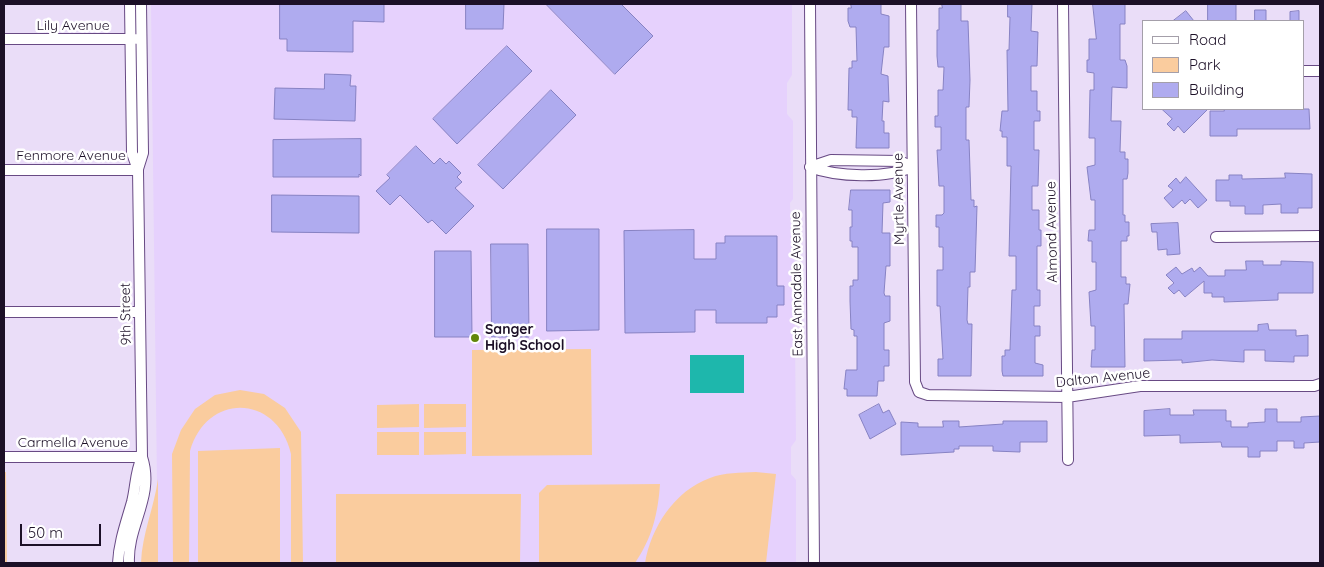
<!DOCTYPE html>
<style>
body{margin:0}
#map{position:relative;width:1324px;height:567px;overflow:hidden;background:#eaddf8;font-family:Quicksand,sans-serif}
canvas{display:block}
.frame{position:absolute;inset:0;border:5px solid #1c1027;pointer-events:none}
.legend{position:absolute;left:1142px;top:20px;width:162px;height:90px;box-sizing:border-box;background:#fff;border:1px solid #a49fa9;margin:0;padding:6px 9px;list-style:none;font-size:15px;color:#1c1027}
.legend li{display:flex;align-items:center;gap:10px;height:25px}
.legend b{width:25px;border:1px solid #a49fa9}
.scale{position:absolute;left:20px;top:524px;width:81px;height:22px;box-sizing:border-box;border:2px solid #1c1027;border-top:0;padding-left:6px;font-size:15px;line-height:18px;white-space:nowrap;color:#1c1027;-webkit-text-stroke:4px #fff;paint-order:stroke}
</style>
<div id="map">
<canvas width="1324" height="567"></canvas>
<div class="frame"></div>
<ul class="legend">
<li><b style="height:6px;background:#fff"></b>Road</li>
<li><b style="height:14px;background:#facc9e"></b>Park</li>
<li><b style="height:14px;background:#afabef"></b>Building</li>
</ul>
<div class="scale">50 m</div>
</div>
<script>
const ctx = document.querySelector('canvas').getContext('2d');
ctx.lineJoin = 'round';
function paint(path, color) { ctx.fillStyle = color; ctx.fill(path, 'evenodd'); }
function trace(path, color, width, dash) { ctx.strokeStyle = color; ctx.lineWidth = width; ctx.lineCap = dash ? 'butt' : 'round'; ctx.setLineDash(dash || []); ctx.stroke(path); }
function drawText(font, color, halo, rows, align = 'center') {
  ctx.font = font + ' Quicksand,sans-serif'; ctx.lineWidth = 5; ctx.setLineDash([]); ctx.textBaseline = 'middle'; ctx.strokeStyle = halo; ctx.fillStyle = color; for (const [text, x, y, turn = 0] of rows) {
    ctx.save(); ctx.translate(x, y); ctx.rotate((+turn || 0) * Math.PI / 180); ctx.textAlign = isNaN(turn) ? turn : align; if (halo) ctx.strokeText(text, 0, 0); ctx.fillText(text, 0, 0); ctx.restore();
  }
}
paint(new Path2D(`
 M151 4H792V75L787 83V114L793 121V199L790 203 791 232 794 236 796 440 791 447V474L796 480V563H158Z`), '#e6d1fd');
paint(new Path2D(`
 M591 349 592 455 472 456V350Z
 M240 390 264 394 285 408 301 432 303 563H291V454C277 394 207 392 190 451L189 563H173L172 454 181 430 195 409 215 395Z
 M419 404V427L377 428V405Z
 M424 404H466V427L424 428Z
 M377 432H419V455H377Z
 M424 432H466V454L424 455Z
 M280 448V563H198V451Z
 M4 472H6L7 563H4Z
 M756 472 776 474 766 563H645C651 528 674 491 710 478 725 472 740 473 756 472Z
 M158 479V563H141C142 534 154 508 158 479Z
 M660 484C658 514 652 538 635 563H539V493L547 485Z
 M336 494H521L520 563H336Z`), '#facc9e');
paint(new Path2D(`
 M690 355H744V393H690Z`), '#1eb7ac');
const building = new Path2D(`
 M280 4H384V22L353 21V52L287 51V39H280Z
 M466 4H504L503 29H466Z
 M546 4H621L653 36 615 74Z
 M851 4H881V14L889 16V47H884L881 74 888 76 889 102 883 101 882 121H884V133H889V148H856L857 117H852V110H848L849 68H852V61H857L856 27H850L848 21V8H851Z
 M942 4H961V21H968L970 80 969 107H966V140H969L971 200H974V207L977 206 975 272H970V287H968L967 320 968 324H972L971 376H938V359H943L940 306H937V270H943V247H939V227H936V215H942L944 213V186H939L937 150H941V127H935V116H938V90H943L944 67H938L937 56V30H939V8H942Z
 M1008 4H1032L1031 31 1038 32 1037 66H1031V91H1037V111H1040V121H1034V150H1039L1038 186H1032V210H1039V230H1041V246H1037V290H1040V306H1034V326H1040V336H1035V363L1043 365V376H1003L1002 371V356H1005V350H1010L1012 290H1016V256H1009L1011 166H1007V137H1002V131H1000L1002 111H1008L1007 50H1009L1010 17H1008Z
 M1093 4H1125V24H1120V60H1125L1127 66V88L1112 87 1111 121H1121L1120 152H1125V159H1128V173L1127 179H1123V215H1125V222H1129V236H1127V241H1121V277H1126V284H1130L1128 304H1124L1125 367H1091L1092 350H1095V326H1091L1089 292 1096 290V262H1092V241H1088L1089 230H1095V200H1091L1087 167 1095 165V138H1089L1090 90H1094V73L1087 72V60H1089V39H1096Z
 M1208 4H1236V21H1208Z
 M1255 10H1266V21H1255Z
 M1186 11 1194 21H1173Z
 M1299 11V21H1290V12Z
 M507 46 532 71 457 144 433 119Z
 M325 74 351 75 350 86H356L355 121 274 119 275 88 324 89Z
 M551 90 576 115 503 189 478 165Z
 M1162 109H1208L1184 133 1178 126 1174 131 1167 124 1172 119Z
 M1224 109H1309L1310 129H1237V136H1210V111H1224Z
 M361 139V176L359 174V177H273V140Z
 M416 146 434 164 440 158 446 164 449 161 461 173 457 177 462 182 455 188 474 206 446 234 432 220 428 223 400 195 390 205 376 191 390 178 387 175Z
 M1285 173 1312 174V208H1298V213H1281V204L1263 205V214H1245V206H1230V201H1216V180H1229V175H1242V179L1285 178Z
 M1186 177 1207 200 1198 208 1190 199 1185 204 1182 200 1173 208 1164 198 1173 190 1168 186 1176 178 1180 183Z
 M851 190H890V202L883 203 882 233H890V266H886L884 293 885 296H890V321L884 323V350H889V366H884V381H878L877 396H847V389H844L846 370H857V336H854V330L851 329 850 301V286H853V280H858V247H852V241H850V227H852V210H849Z
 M272 195 359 196V233L272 232Z
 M1178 223 1180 254 1167 255V249L1158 250 1157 232H1152L1151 224Z
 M547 229H599V330L547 331Z
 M694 230V259H716V243H725V236H777V286H784V305H777V317H767V323H716V310H695V332L625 333 624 231Z
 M491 244H528L529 337H492Z
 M435 251H471L472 337H435Z
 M1246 261H1263V265H1281V261L1313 262V293H1278V300L1224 302V297H1212V293H1204V281L1185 297 1179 290 1174 294 1168 288 1174 283 1166 275 1176 267 1182 274 1192 268 1194 272 1200 267 1208 276H1225V270H1246Z
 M1268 324 1269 330H1296V336L1308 335V356H1294V362L1265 361V350H1244V362L1212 360 1182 363V360L1144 361V339H1182V331H1258V325Z
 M879 404 883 413 889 410 896 424 870 439 859 415Z
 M1170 409V415H1194L1193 410H1226V421H1231V427H1248V423L1265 422V409H1277V422H1301V417L1320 416V442L1304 443V448H1294V441H1277V451H1260V457H1248V447H1222L1221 442 1180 443V435L1144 436V411Z
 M943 421H959V427L1003 424V421H1047V442H1020V452L993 451V446H959V449H954V452L901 455V422L918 423V427H943Z`);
paint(building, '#afabef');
trace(building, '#8782c3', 1);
const minor = new Path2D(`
 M810 4 814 563
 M911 4 915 382 919 392 928 395 1067 397 1140 386H1314L1320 384
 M1063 4 1068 460
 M4 39H135
 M1303 71H1320
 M810 167 831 160 900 161 912 167
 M810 167C837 177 886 179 912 167
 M138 169 143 153 141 4
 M4 170H138
 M1216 237 1320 236
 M4 312H140
 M4 457H142
 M118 563C119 542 126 523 132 502 136 486 135 473 142 457
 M129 563C127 525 155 497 142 457L138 170 132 153 130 4`);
trace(minor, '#684a84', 12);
trace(minor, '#fff', 10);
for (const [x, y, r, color] of [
 [475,338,5,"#62870b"]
]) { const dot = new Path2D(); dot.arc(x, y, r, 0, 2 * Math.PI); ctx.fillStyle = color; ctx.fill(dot); trace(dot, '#fff', 2); }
drawText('14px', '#1c1027', '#fff', [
 ["Lily Avenue",73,26],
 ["Fenmore Avenue",71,156],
 ["Myrtle Avenue",899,199,-91],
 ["Almond Avenue",1052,232,-91],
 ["East Annadale Avenue",797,284,-91],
 ["9th Street",126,314,-91],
 ["Dalton Avenue",1103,378,-6],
 ["Carmella Avenue",73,443]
]);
drawText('bold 14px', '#1c1027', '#fff', [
 ["Sanger",485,330],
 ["High School",485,346]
], 'left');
</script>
